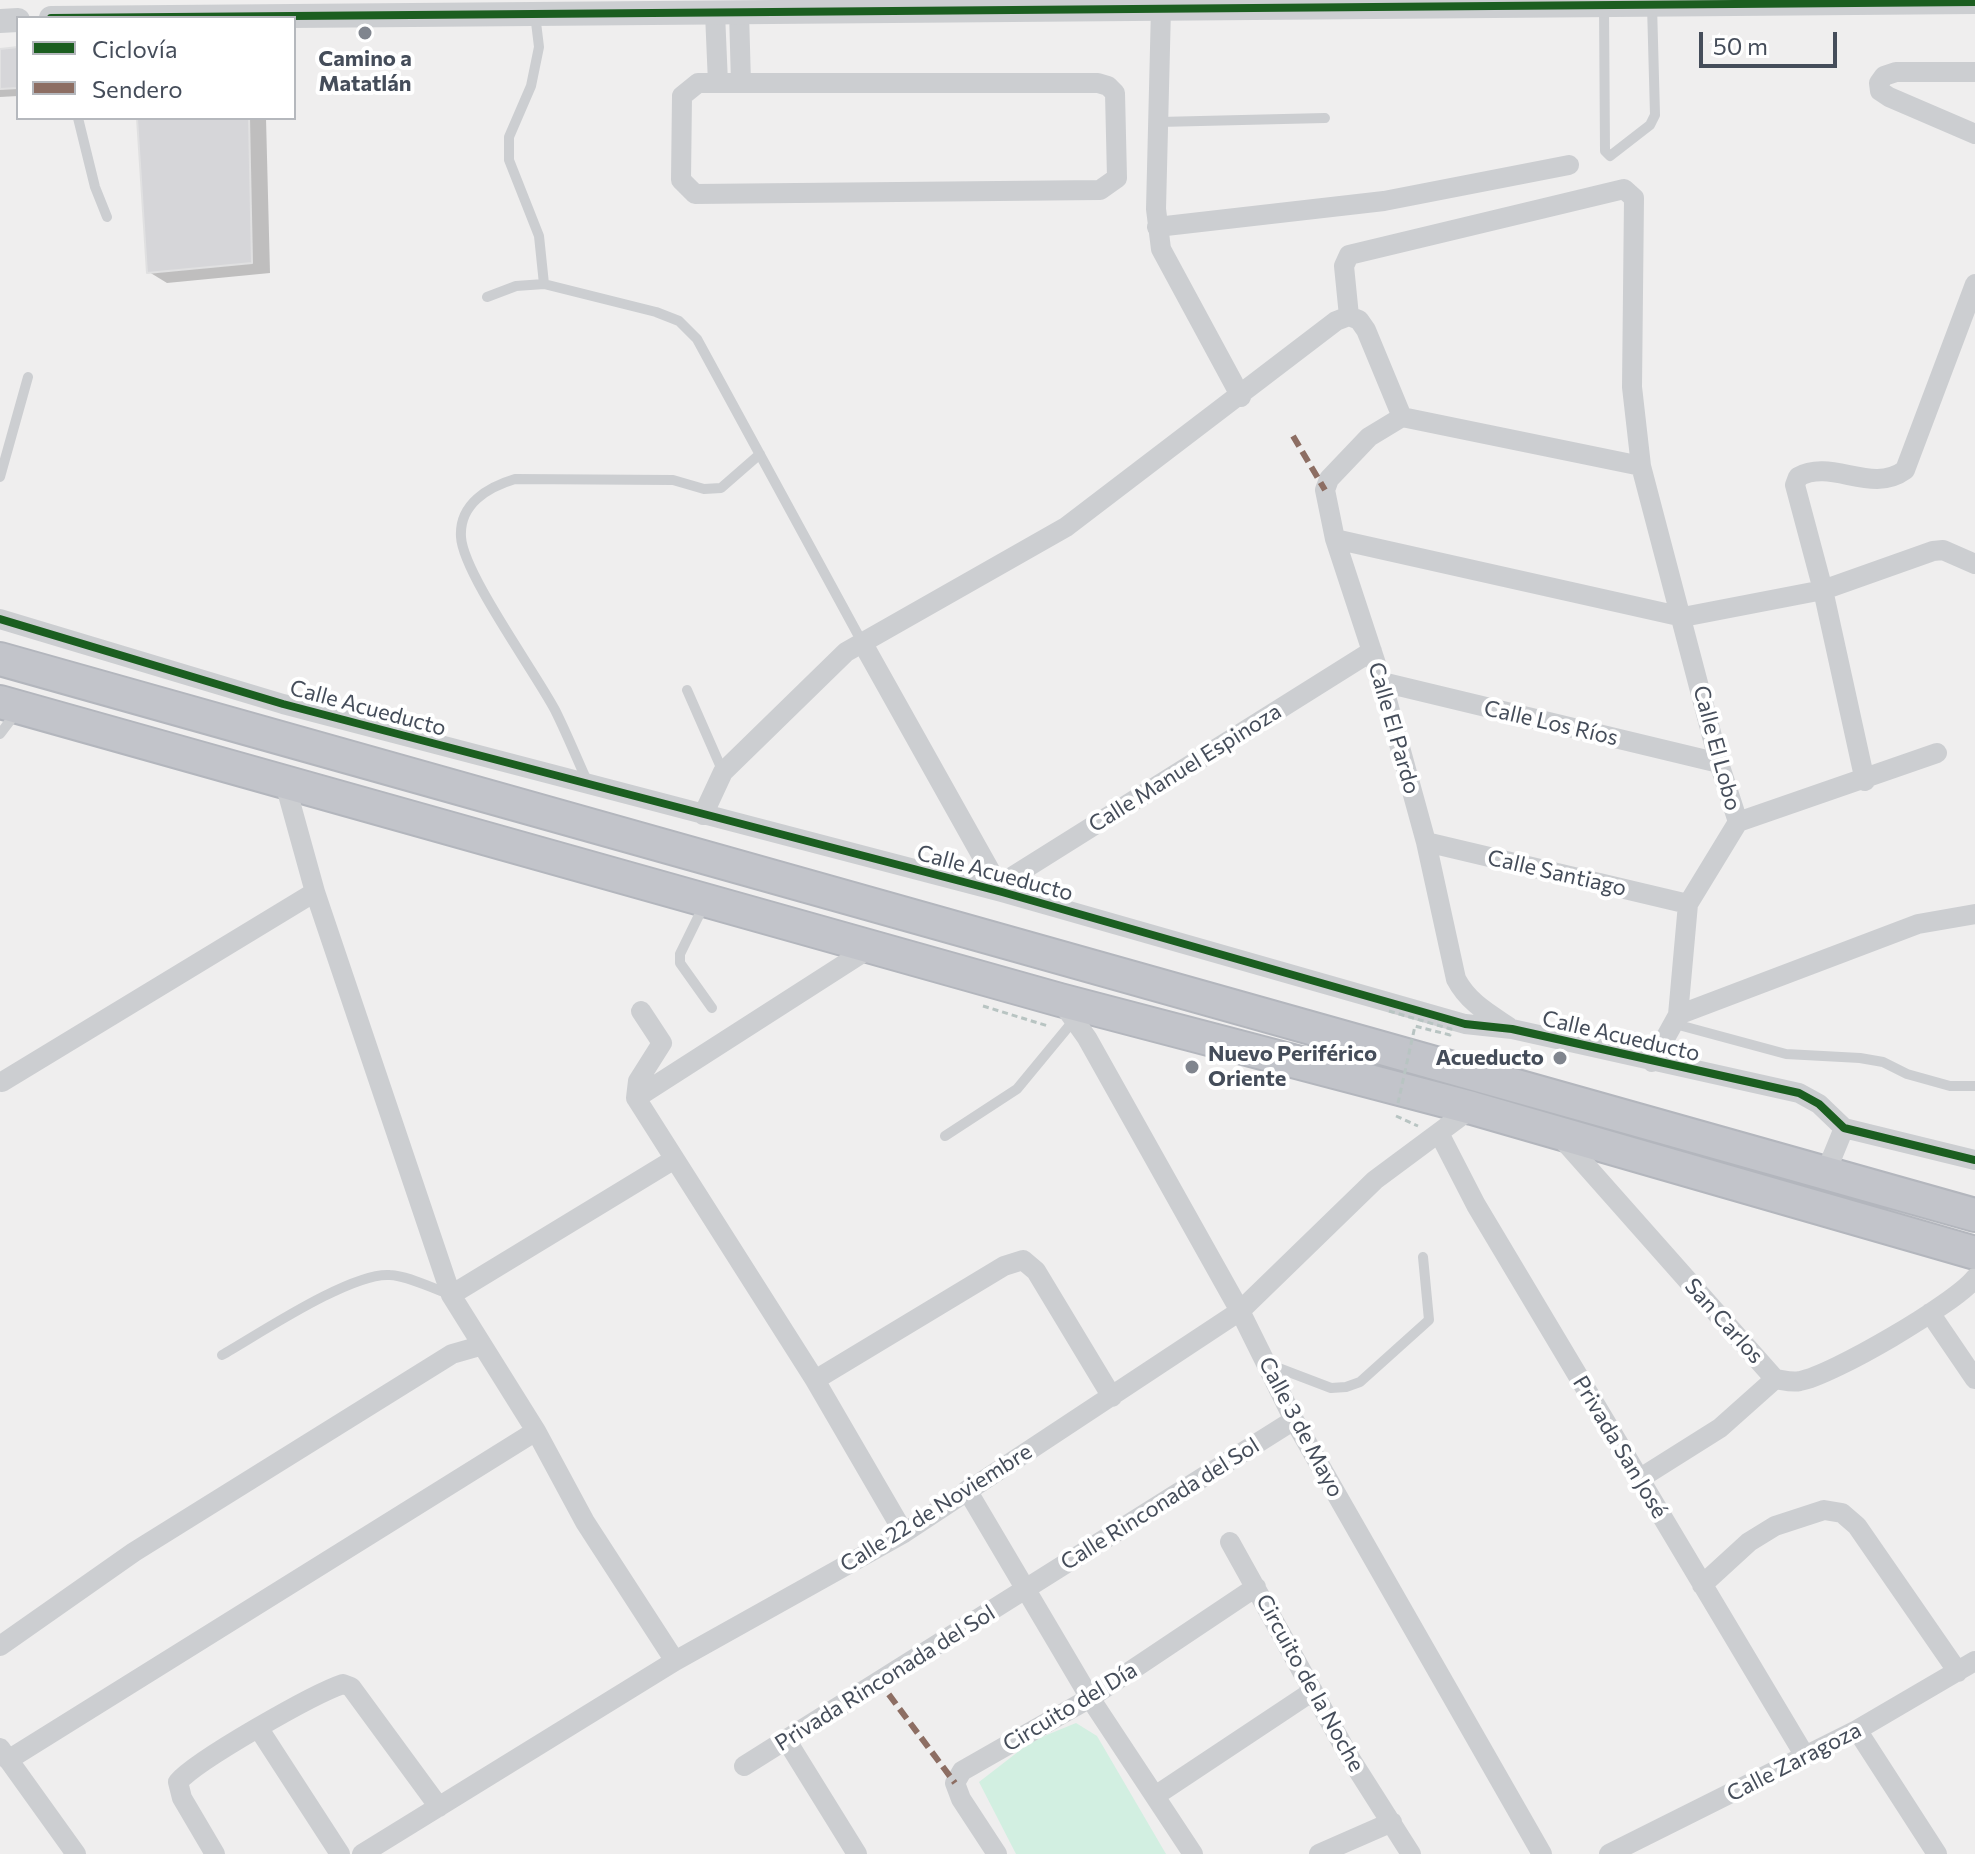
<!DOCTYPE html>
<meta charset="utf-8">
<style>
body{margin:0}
#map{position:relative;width:1975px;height:1854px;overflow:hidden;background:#efeeee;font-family:Commissioner,sans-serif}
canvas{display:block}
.legend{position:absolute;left:16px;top:16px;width:280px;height:104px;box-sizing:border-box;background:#fff;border:2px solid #b5b8bd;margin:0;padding:10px 14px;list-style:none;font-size:24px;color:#454d5a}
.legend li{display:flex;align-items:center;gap:16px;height:40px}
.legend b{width:40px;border:2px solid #b5b8bd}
.scale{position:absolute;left:1699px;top:32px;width:138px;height:36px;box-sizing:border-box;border:4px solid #454d5a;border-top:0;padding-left:10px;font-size:24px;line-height:28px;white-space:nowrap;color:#454d5a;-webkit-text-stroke:6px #fff;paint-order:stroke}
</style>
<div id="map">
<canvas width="1975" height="1854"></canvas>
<ul class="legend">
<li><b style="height:10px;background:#1b5e20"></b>Ciclovía</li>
<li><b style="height:10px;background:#8d6e63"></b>Sendero</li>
</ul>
<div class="scale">50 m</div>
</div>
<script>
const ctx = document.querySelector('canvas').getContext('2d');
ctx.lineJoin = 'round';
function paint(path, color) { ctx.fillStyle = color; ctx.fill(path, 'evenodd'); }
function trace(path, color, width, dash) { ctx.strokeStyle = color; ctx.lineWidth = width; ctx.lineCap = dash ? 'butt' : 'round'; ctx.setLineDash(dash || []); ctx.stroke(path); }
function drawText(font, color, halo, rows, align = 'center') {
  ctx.font = font + ' Commissioner,sans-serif'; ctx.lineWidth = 8; ctx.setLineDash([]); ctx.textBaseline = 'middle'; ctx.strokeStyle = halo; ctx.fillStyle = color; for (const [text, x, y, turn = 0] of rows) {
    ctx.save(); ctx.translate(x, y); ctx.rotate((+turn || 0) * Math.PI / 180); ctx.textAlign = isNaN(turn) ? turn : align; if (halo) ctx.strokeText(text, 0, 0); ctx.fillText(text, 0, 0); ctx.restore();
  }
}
paint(new Path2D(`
 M1076 1723 1097 1736 1166 1854H1016L979 1782 1032 1741Z`), '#d2efe1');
paint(new Path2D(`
 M18 49V96L0 97V51Z
 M139 118H266L270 273 167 283 149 272Z`), '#0003');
const building = new Path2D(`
 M18 47V88L0 89V49Z
 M137 118H249L252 263 147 273Z`);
paint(building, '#d6d6d9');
trace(building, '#e0e0e1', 2);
const trunk = new Path2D(`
 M0 659 1975 1215
 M0 702 1060 1000 1472 1108 1975 1253`);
trace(trunk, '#b3b6bd', 36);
trace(new Path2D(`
 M983 1006 1048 1026
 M1396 1116 1418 1126`), '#b8c4c2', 3, [6, 4]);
trace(new Path2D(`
 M1604 7 1605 151 1610 156 1650 125 1655 115 1652 5
 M535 14 539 47 531 86 509 137V160L539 236 544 284
 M78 118 95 187 107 217
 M1159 122 1325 118
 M487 297 516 286 544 284 656 312 679 321 697 339 862 642
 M0 477 28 377
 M687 690 723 772
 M0 734 16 713
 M588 783C577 759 567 734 555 710 535 672 463 573 461 537 459 504 488 487 515 479L673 480 704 489 721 488 760 454
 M704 905 680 954V963L712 1008
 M1675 1024 1786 1054 1860 1058 1883 1062 1907 1074 1950 1086H1975
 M945 1136 1017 1089 1074 1020
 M222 1355C259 1334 351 1272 390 1275 409 1276 431 1288 449 1294
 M1268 1364 1331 1388 1346 1387 1360 1382 1429 1320 1423 1257`), '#ccced1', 10);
trace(new Path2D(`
 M1161 8 1156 209 1161 249 1241 397
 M739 12 741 83
 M715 13 718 83
 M1975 72H1896L1884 76 1879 83 1880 91 1889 97 1975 134
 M698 83H1098L1108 86 1115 93 1117 178 1100 190 695 194 681 180 682 96Z
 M1157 227 1384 201 1569 165
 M1349 316 1344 266 1349 255 1624 189 1634 198 1632 387 1641 466 1719 763 1738 822 1688 904 1678 1015 1652 1062
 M1335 539 1683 617 1823 590 1933 551 1943 550 1975 564
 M0 619 283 704 1002 892 1465 1024 1512 1029 1799 1093 1819 1104 1844 1128 1975 1160
 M862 642 1002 892
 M1382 682 1719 763
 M284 780 315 892 451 1295 536 1431 585 1522 675 1661
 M1865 781 1823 590 1795 485 1798 477C1832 458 1871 495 1905 470L1975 284
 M703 815 723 772 846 652 1066 527 1336 321 1349 316 1359 320 1366 330 1402 417
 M1738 822 1937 753
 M1426 842 1688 904
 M999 885 1372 651
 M1060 1000 1087 1038 1240 1311 1294 1420 1542 1854
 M641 1011 662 1043 638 1081 636 1098 815 1380 904 1533
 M1678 1015 1918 924 1975 914
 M1509 1027C1488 1013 1468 1002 1456 979L1426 842 1382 682 1335 539 1325 490 1329 479 1369 437 1402 417 1641 466
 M2 1082 315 892
 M636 1098 873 946
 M1558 1134 1775 1379C1783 1380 1792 1383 1800 1381 1831 1376 1956 1303 1975 1278
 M1440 1135 1476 1205 1805 1756
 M1826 1172 1844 1128
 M451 1295 673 1160
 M1930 1313 1975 1379
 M815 1380 1004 1266 1023 1260 1036 1271 1112 1397
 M1639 1479 1720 1428 1775 1379
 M967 1490 1090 1698 1193 1854
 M1230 1542 1350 1758 1411 1854
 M1702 1585 1749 1542 1775 1526 1824 1510 1842 1513 1857 1526 1958 1672
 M0 1646 134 1552 452 1354 480 1346
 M259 1729 340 1854
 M1857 1730 1937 1854
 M787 1741 857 1854
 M0 1748 76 1854
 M8 1760 536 1431
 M744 1766 1294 1420
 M1155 1796 1313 1691
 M215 1854 182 1798 178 1782C197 1760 313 1694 343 1684L351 1687 439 1807
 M362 1854 675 1661 904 1533 1240 1311 1375 1180 1472 1108
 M997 1854 961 1799 955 1783 962 1771 1090 1698 1256 1587
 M1319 1854 1392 1822
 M1609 1854 1857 1730 1975 1661`), '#ccced1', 20);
trace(new Path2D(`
 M51 18 1975 2
 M0 21 18 20`), '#ccced1', 24);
trace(trunk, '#c2c4ca', 32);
trace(new Path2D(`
 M1389 1011 1451 1029 1450 1035 1415 1026 1398 1103`), '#b8c4c2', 3, [6, 4]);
trace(new Path2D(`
 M1293 436 1325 490
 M878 1680 955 1783`), '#8d6e63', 6, [12, 6]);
trace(new Path2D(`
 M51 18 1975 2
 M0 619 283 704 1002 892 1465 1024 1512 1029 1799 1093 1819 1104 1844 1128 1975 1160`), '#1b5e20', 8);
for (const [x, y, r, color] of [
 [365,33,8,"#80858e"],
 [1560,1058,8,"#80858e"],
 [1192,1067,8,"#80858e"]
]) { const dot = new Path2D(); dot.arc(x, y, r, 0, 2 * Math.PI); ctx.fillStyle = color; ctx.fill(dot); trace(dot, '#fff', 3); }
drawText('bold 22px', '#454d5a', '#fff', [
 ["Camino a",365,59],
 ["Matatlán",365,84],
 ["Nuevo Periférico",1208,1054,"left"],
 ["Oriente",1208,1079,"left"],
 ["Acueducto",1544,1058,"right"]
]);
drawText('22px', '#454d5a', '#fff', [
 ["Calle Acueducto",368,708,15],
 ["Calle Los Ríos",1551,723,13],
 ["Calle El Pardo",1394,728,74],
 ["Calle El Lobo",1717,748,75],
 ["Calle Manuel Espinoza",1185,768,-32],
 ["Calle Acueducto",995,873,15],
 ["Calle Santiago",1557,873,13],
 ["Calle Acueducto",1621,1036,13],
 ["San Carlos",1724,1321,48],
 ["Calle 3 de Mayo",1301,1427,62],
 ["Privada San José",1620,1447,59],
 ["Calle Rinconada del Sol",1160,1504,-32],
 ["Calle 22 de Noviembre",936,1508,-32],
 ["Privada Rinconada del Sol",885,1678,-32],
 ["Circuito de la Noche",1310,1683,61],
 ["Circuito del Día",1070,1707,-31],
 ["Calle Zaragoza",1794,1762,-27]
]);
</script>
